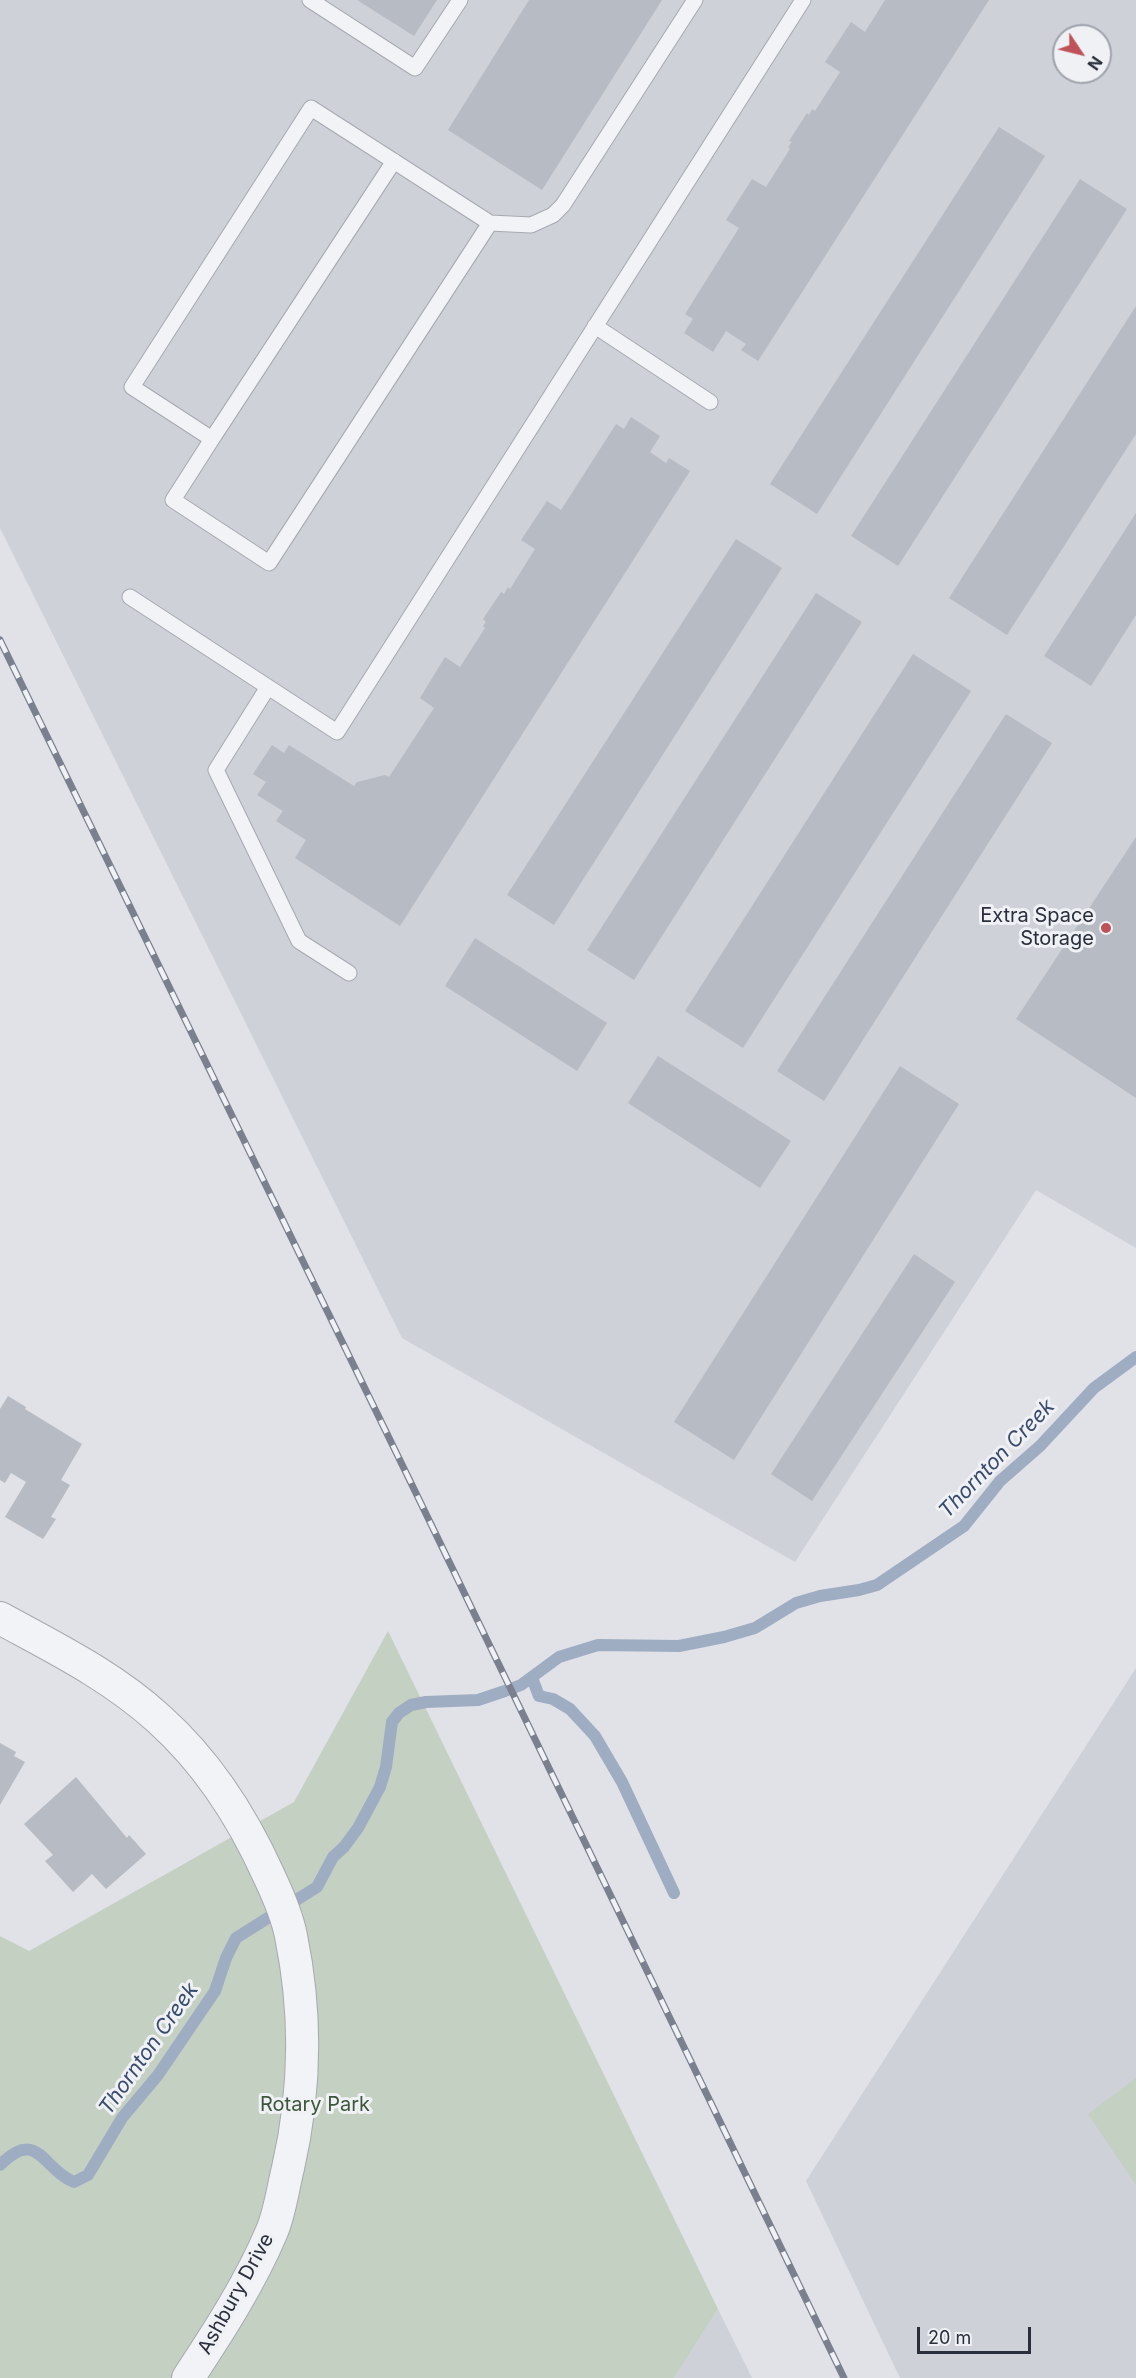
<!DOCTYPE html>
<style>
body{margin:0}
#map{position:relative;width:1136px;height:2378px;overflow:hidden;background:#e0e2e7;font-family:Inter,sans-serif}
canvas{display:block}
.north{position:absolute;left:1052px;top:24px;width:60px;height:60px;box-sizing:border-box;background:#eff1f5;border:2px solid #a0a3ab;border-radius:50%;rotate:125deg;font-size:16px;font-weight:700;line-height:24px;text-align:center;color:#2a2f3c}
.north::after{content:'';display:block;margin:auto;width:21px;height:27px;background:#bf5258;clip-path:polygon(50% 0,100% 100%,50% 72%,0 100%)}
.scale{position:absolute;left:917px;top:2327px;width:114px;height:27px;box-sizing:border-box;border:3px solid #2a2f3c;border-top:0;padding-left:8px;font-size:18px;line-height:21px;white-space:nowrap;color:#2a2f3c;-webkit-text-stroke:4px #eff1f5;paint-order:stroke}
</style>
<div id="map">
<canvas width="1136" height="2378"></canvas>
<div class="north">N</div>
<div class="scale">20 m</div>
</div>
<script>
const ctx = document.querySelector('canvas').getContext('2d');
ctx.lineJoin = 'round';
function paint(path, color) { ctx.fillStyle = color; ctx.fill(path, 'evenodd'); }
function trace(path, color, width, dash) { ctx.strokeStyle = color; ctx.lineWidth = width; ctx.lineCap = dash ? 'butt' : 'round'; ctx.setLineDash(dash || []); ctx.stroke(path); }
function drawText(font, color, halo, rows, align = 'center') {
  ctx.font = font + ' Inter,sans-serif'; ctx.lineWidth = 6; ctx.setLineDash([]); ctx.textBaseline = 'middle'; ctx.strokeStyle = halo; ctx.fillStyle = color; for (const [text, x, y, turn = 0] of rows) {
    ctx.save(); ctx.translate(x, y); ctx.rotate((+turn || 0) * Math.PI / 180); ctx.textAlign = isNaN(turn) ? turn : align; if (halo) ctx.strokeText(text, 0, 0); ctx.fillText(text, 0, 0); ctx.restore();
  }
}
paint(new Path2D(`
 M0 0H1136V1248L1036 1190 795 1562 402 1338 0 528ZM1064 36H1100V72H1064Z
 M1136 1668V2378H900L806 2181Z
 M718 2309 752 2378H674Z`), '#ced1d8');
paint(new Path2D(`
 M388 1631 718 2309 674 2378H0V1936L29 1951 294 1802Z
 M1136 2078V2185L1088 2114Z`), '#c4d0c2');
trace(new Path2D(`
 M532 1678 539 1696 553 1699 570 1709 595 1736 622 1782 674 1893
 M0 2165C38 2127 42 2169 74 2182L88 2175 122 2118 158 2075 215 1991 226 1958 236 1938 317 1887 333 1857 344 1847 358 1828 380 1787 386 1767 392 1722 399 1713 411 1705 426 1702 478 1700 505 1691 521 1685 559 1657 598 1645 679 1646 724 1637 755 1628 796 1603 820 1596 859 1590 877 1585 964 1526 1000 1481 1040 1446 1094 1388 1136 1357`), '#9fadc3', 12);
paint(new Path2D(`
 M357 0H437L414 36Z
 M529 0H662L542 190 448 130Z
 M885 0H989L758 361 741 350 746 344 726 331 713 352 684 333 693 319 685 314 739 228 726 220 752 179 766 187 790 149 788 147 792 142 789 141 807 113 809 115 812 109 815 111 840 72 825 62 851 22 865 32Z
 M999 127 1045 156 817 514 770 484Z
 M1080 179 1127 209 898 566 851 536Z
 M1136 306V434L1007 635 949 598Z
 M631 417 660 436 650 452 666 463 669 458 690 471 400 926 295 858 306 840 276 821 283 811 257 795 266 782 253 774 272 745 284 753 289 745 354 786 357 782 385 775 389 777 434 708 420 698 445 657 460 667 485 628 483 626 486 622 483 619 501 592 504 594 508 587 510 589 535 549 521 540 547 501 561 510 616 424 624 429Z
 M1136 513V615L1091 686 1044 656Z
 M736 539 782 568 554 925 507 895Z
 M816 593 862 622 634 980 587 950Z
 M913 654 971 691 743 1048 685 1011Z
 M1006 714 1052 743 824 1101 777 1071Z
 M1136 837V1098L1016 1019Z
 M475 938 607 1023 577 1071 445 986Z
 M658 1056 791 1141 760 1188 628 1103Z
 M900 1066 959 1104 734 1460 674 1422Z
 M914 1254 955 1282 812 1501 771 1474Z
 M8 1396 26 1407 25 1409 82 1444 61 1480 70 1485 51 1517 56 1519 43 1539 5 1517 26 1482 11 1473 5 1483 0 1480V1409Z
 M0 1743 16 1752 14 1756 25 1762 0 1805Z
 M76 1777 127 1838 129 1835 146 1854 106 1889 92 1874 73 1892 45 1861 53 1855 24 1824Z`), '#b7bbc3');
const lane = new Path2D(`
 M310 0 415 68 460 0
 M394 161 212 439 132 387 311 108 490 223 531 225 553 215 563 205 695 0
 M595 326 710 402
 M212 439 173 500 269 563 490 223
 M130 597 337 732 803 0
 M268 687 216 770 299 941 349 973`);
const street = new Path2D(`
 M0 1618C55 1648 112 1676 159 1719 207 1762 242 1816 269 1876 278 1895 287 1915 291 1936 307 2014 306 2090 288 2168 283 2188 280 2212 272 2231 250 2283 219 2331 188 2378`);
trace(lane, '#a6a9b0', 17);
trace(street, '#a6a9b0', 34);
trace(lane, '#f2f3f6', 15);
trace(street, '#f2f3f6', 32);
const rail = new Path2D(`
 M0 640 413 1487 844 2378`);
trace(rail, '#7b808f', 7);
trace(rail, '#eff1f5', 4.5, [14]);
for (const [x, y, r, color] of [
 [1106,928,6,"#bf5258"]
]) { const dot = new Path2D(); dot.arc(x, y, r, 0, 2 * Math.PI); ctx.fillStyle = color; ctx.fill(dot); trace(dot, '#eff1f5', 2); }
drawText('20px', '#2a2f3c', '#eff1f5', [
 ["Extra Space",1094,916],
 ["Storage",1094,939]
], 'right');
drawText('20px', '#3c5739', '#eff1f5', [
 ["Rotary Park",315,2105]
]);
drawText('20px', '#2a2f3c', '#eff1f5', [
 ["Ashbury Drive",236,2294,-61]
]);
drawText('italic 21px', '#394b6c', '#eff1f5', [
 ["Thornton Creek",997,1459,-46],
 ["Thornton Creek",149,2049,-55]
]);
</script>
